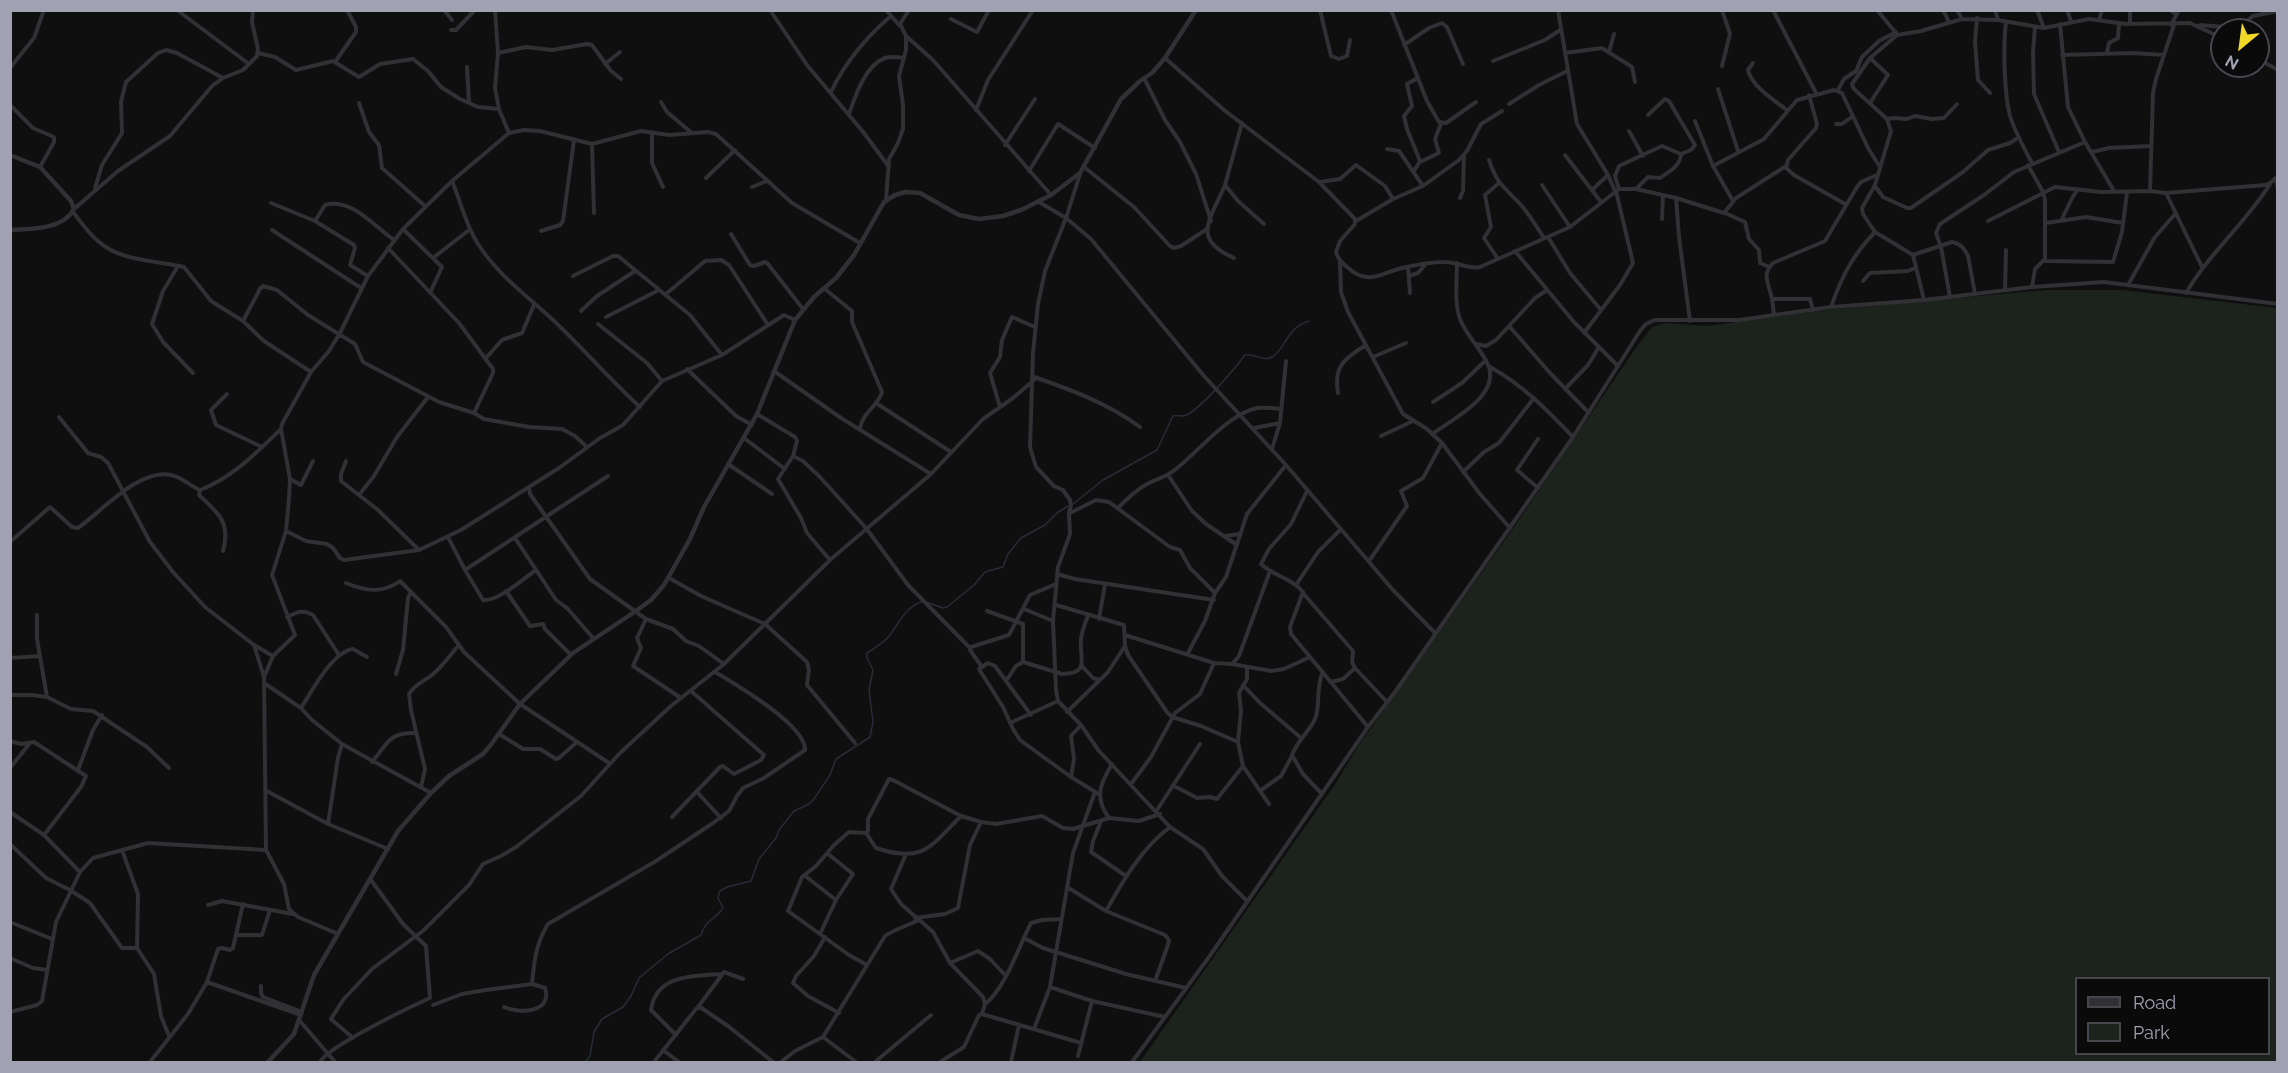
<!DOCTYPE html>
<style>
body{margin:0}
#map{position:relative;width:2288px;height:1073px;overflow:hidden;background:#0f0f10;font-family:Raleway,sans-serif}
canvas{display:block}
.frame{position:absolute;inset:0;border:12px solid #a0a2b1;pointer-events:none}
.legend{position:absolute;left:2075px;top:977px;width:195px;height:78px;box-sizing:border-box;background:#0a0a0b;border:2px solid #46474d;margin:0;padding:8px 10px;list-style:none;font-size:18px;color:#a0a2b1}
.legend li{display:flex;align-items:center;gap:12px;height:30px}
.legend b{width:30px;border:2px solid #46474d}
.north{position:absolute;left:2210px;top:18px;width:60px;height:60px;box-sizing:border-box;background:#0a0a0b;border:2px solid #46474d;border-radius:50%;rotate:209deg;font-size:16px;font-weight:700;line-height:24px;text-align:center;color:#a0a2b1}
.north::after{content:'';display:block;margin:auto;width:21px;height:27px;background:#efd828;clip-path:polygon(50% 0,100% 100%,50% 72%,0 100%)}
</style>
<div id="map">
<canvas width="2288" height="1073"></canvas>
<div class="frame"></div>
<ul class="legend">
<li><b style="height:8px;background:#303035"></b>Road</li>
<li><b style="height:16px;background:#1c231d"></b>Park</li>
</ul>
<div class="north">N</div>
</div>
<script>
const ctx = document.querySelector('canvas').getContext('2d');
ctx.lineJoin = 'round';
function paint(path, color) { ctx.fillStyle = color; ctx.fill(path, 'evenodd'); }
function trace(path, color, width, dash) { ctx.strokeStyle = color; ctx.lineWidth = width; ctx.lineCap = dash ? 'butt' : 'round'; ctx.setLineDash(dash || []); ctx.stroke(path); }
paint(new Path2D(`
 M2045 290H2122L2277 308V1062H1140L1336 783 1359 745 1512 530 1635 349 1652 327 1665 323 1707 326 1826 310ZM2076 978H2268V1054H2076Z`), '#1c231d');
trace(new Path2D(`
 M1073 504 1103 480 1157 450 1173 416C1176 415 1179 416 1183 416 1196 415 1236 367 1245 355 1254 353 1263 362 1272 357 1286 349 1286 328 1309 321
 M585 1062 590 1056 594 1032 602 1019 623 1007 631 996 639 978 668 954 701 935C705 920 715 920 723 908L718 898 720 891 727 887 751 881 759 859 776 838 779 830 794 811 809 804 814 799 830 775 836 759 870 737 873 722 869 690 873 670 867 658V653C875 648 885 642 890 635 900 621 906 607 923 601L943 608 947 607 974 585 985 572 1003 567 1008 554 1021 538 1045 525 1057 513 1068 506`), '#282c35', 1.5);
trace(new Path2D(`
 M177 10 249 64
 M444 10 452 20
 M495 10 498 53 495 88 499 109 509 133
 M770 10 807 65 864 133 889 167
 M886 10 900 26
 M909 10 900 24 906 36 933 60 1051 195
 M1320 10 1331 56 1339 59 1347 56 1350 40
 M1356 10H1362
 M1391 10 1427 101 1439 122 1446 123 1476 102
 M1558 10 1577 124 1608 175 1615 191
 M1722 10 1730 34 1722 66
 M1773 10 1816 93
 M1877 10 1896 33
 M1943 10 1949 22
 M1957 10 1962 19
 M1995 10 1998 20
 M2037 10 2044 28
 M2067 10 2071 21
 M2171 10 2176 15
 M1977 18 1975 42 1978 80 1990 93
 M951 19 977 32 989 10
 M2099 20 2102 10
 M2006 22C2003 46 2004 93 2010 116 2015 132 2024 148 2032 163
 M2060 24 2068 107 2085 142 2114 191
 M2130 24V10
 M2171 25 2179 10
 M2200 25 2239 28 2253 16 2278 11
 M2035 27 2033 53 2034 94 2059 152
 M451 30H456L475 10
 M1404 45 1429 28 1442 23 1447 27 1463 64
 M1609 52 1614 34
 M258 53 275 57 296 70 333 61 359 77 380 64 413 59 428 71 441 87 460 99 478 107 499 109
 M498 53 526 47 552 50 587 44 592 45 611 71 621 79
 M1565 53 1602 48 1632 67 1635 82
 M2107 53 2109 43 2118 38 2119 23
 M2062 55 2132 53 2164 55
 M1165 58 1224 110 1319 182 1355 219V224L1340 241 1336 252C1338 259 1341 262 1347 267 1368 286 1379 274 1402 268 1415 265 1430 262 1444 262 1456 261 1468 270 1480 267L1570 227 1619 189H1636L1676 198 1724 213 1736 198 1786 166
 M2258 59 2278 70
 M1493 61 1545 40 1560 30
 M335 62 356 32V27L347 10
 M1753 63 1748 70C1752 87 1774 100 1787 110
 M605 64 620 52
 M467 67 469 103
 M10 68 34 38 44 10
 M1144 78 1165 120 1180 142 1196 174 1211 221
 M1718 89 1738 151
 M1838 90 1844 79 1856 71 1862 57 1879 41 1896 32
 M831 92C844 64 867 36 891 16
 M1809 95 1817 124 1816 128 1788 160 1786 168 1794 175 1845 204
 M661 102 667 112 692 133
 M359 103 369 132 379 145 382 168 425 206
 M1870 103 1888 75 1870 58
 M1509 104 1539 85 1567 71
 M10 105 33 128 54 137V142L40 167
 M976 110 988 80 1033 10
 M849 114C855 97 865 65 885 58 891 56 898 57 904 58
 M1887 119 1894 118 1907 119 1915 116 1932 119 1944 118 1957 104
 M1695 121 1713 166 1733 201
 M1242 123 1225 185 1238 201 1264 224
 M1836 124H1842L1853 116
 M1629 131 1643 156
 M652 132V163L663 187
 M592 144 594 213
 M1005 145 1035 99
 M1387 149 1399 151 1423 186
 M2092 152 2109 148 2150 146
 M1565 155 1601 202
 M1489 160C1498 187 1505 187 1522 206 1530 216 1537 227 1544 238
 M1420 162 1439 153 1435 139 1441 124
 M2028 165 2043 192 2045 200V259L2035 269 2032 287
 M1713 166 1764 139 1797 100 1834 90 1842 93 1868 148 1880 167
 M1084 167 1134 207 1170 246 1174 248 1181 246 1207 229
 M1029 171 1058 124 1095 148
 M1414 171 1420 161 1407 129 1404 116 1412 106 1407 84 1418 78
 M1080 174 1066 218 1045 271 1038 304 1033 353 1030 447 1036 467 1054 486 1063 490 1070 500 1071 505 1069 513 1070 534 1058 567 1053 621 1056 690 1058 701 1081 725 1099 751 1170 827 1203 849 1222 876 1247 901
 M706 178 735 150
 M2276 179 2278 189
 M452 181C461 202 465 224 478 244 498 275 525 294 552 319 582 347 609 379 640 407
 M1320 182 1340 179 1356 165 1385 186 1393 199
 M1225 185C1211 219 1190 239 1234 258
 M1542 185 1570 227
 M1875 186 1883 197 1907 208H1911L1963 172 1988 150 2010 143 2019 137
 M752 187 767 181
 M95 188 102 165 122 133 121 102 126 82 158 53 166 50 177 53 223 78
 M1619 189 1615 176 1619 166 1662 146 1681 154 1691 150 1695 145 1669 101 1665 99 1648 115
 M1636 189 1648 177 1660 178C1670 171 1679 167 1681 155
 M1592 190 1608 175
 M2150 191 2153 93 2156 79 2174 25
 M2166 193 2202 267
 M1460 198 1463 191 1464 156
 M1676 198 1679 237 1690 321
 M886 200 889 159 898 143 903 129V105L899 76 906 50V36
 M1039 202 1066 218 1091 239 1204 376 1286 465 1393 590 1435 633
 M271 203 315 221 354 245 355 248 350 265 368 276
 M74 209 118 171 170 136 212 86 223 78 243 70 257 56 258 49 252 22 253 10
 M73 212C81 222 88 233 98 241 121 262 155 260 184 267L211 301 243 321 264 341 311 372
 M1725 213 1745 222 1749 239 1759 250 1760 263 1769 267
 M1662 219 1663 195
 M2062 219 2072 198 2078 189
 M315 221 325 205C351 197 375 227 394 240
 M1356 221 1393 199 1423 186 1459 160 1467 151 1481 124 1502 111
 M1988 221 2055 187 2101 192 2150 191 2166 193 2265 185 2270 183 2278 176
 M2046 223 2086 217 2123 223
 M403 229 442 267 430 293
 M272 230 361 288
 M541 231 560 225 563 221 574 140
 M731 234 750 265 754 266 765 262 768 264 803 309
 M1548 237 1570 273 1601 310
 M388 248 459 323 493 369V373L474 413
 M1515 251 1574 322 1618 366
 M1913 255 1952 242C1961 244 1964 248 1968 256L1975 294
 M433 258 469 230
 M1498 259 1484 238 1491 227 1485 195 1499 183
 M1340 261 1341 292 1348 312 1403 414 1427 429 1442 443 1480 494 1510 528
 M2045 261 2113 262 2122 232 2127 192
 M178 266 163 291 152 324 163 342 193 373
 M1408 267 1410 293
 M573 276 613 256H618L690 315 722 355
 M1409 276 1418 273 1425 265
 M1863 281 1870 273 1908 271 1915 268
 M2128 285 2155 237 2176 213
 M825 289 852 311V322L882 392C878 406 861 414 860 429
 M2005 290 2006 250
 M2186 293C2209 253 2246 223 2270 184
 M666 294 705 261 721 260 729 265 768 325
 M1950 297 1941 247 1936 233 1940 224 1984 195 2014 172 2085 142
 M1772 299H1810L1813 310
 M1924 300 1913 255 1875 232 1863 214 1862 208 1875 185 1891 131 1887 119 1854 89 1852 84 1870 58 1897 35 1921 31 1962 19 1998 20 2044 28 2089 19 2126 24 2190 23 2222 38
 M1831 307C1842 276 1852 256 1875 232
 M581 311 597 296 635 271
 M1774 315C1773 308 1773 301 1771 295 1768 282 1762 274 1773 263L1825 241 1857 187 1861 182 1877 175
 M606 317 659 290
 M243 321 260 289 263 286 277 290 308 315 355 344 363 362 439 402 474 413 484 419 529 427 562 429 575 436 587 447
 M598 324 647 363 662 381
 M1510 327 1550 373 1589 413
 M1584 333 1620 285 1633 263 1616 191
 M1476 344 1486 346 1496 340 1535 298 1547 290
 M1373 357 1406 343
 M486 358 502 340 522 333 534 305
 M1490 367C1523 385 1548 411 1573 437
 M687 369 736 416 752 425
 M774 371 841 418 931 474
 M1034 377C1072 390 1107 403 1140 427
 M1565 389 1588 365 1599 347
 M1338 393C1333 366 1345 358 1366 345
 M227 394 211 410 216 425 262 447
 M1433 402 1462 383 1486 360
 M876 403 951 452
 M1000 407 990 373 1000 357 1002 340 1012 317 1035 327
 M757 414 795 437 797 441 793 456 778 479 801 518 807 533 830 560
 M59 417 88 453 101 457 108 463 150 542 173 572 205 607 254 645 273 656
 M1254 428 1280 423
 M1432 434C1454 418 1507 393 1485 359 1477 345 1466 334 1460 319 1454 303 1457 280 1457 263
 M1381 436 1413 421
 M744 438 785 469
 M1272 449 1280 423 1286 361
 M793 456 803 461 820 477 866 528 908 585 970 648
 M346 461 341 474V481L378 510 418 549
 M728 464 772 494
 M1463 472 1484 452 1499 443 1534 398
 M1168 475 1192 511 1206 524 1237 545
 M290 479 301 485 313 461
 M529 487 530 494 590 579 646 619 673 629 686 641 699 646 724 664
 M1538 488 1517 470 1538 439
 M200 490 199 495C218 512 231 523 223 551
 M1307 491 1291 524 1269 549 1261 564C1273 576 1292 578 1303 592L1290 627 1291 634 1368 727
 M359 495 374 476 397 437 428 397
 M1118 508C1128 498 1138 488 1151 482 1160 478 1168 476 1176 469 1198 452 1228 414 1257 408 1265 407 1273 408 1281 409
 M1070 513 1096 500 1109 502 1170 547 1180 550 1190 568 1215 593 1205 621 1188 653
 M286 531 306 541 327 544 333 548 340 558 344 560 419 550 461 530 559 468 600 438 623 425 662 381 722 355 784 315 795 320
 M1225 536 1239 534
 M448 537 465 570 483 600C498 602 524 578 536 570
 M515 538 556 600 567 608 593 638
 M10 542 50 507 72 527 78 528C101 512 139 468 171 475 182 477 190 486 200 490 232 478 256 453 280 430
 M1369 561 1407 506 1401 491 1423 478 1442 443
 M465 570 608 476
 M1057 574 1075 579 1214 600
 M669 578 701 596 765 624 807 662 809 670 807 685 855 743
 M346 583C365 591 382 594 400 581L446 627 464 652 520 704 609 763
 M1296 585 1318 552 1341 529
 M506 591 530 626 543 624 545 629 571 655
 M1215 593 1226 577 1247 514 1286 465
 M1303 593 1353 651 1352 662 1355 668 1387 702
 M1056 605 1124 625 1125 646 1128 655 1167 712 1172 717 1201 726 1238 742
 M1024 609 1053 621
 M987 611 1023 624V662
 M37 615V639L47 697
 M287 617C297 612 303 609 313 615L339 655
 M646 619 637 638 641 648 633 666 681 698
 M1099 619 1105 584
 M1125 635 1214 663 1232 664 1271 671 1284 669 1310 657
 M254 645 264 677
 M10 658 40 656
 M1233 663 1239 656 1270 571
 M1082 666 1093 678 1100 680
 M982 667 970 650 971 647 1009 635 1030 595 1056 584
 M1247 667V679L1239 693 1241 711 1238 742 1243 766 1269 804
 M396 674 403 650 408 598 411 592
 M1006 681 1016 666 1023 662 1062 674C1091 674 1079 658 1081 639 1082 631 1085 623 1088 616
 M1331 682 1343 679 1355 668
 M264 683 301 708 312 720 342 744 431 793
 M1243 685 1260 703 1300 737
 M10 695H32L47 697 71 709 93 711 147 747 169 768
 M301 708C312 691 332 652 353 649L367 657
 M1067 712 1108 672 1125 646
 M1031 715 995 666 988 663 979 669 1003 707 1013 729 1020 740 1071 777 1100 795
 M1010 723 1058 701
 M499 734 523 749H540L556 759 559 758 577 742
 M10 741 21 744 34 742 86 776 81 787 44 835
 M372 762C388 743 389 732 416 733
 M10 768 30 743
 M78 770 93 730 102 715
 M1071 777 1074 759 1071 736 1081 725
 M1131 784 1151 757 1175 713 1200 694 1214 663
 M1174 786 1197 798 1210 797 1217 799 1243 766
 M421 787 425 769 411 710 409 694C415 684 423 682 432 675 442 667 450 655 459 645
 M265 790 328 824 388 849
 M1260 791 1281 776 1292 756
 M697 792 721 818
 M1322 794 1303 774 1292 755C1298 739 1310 731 1315 719 1321 705 1315 688 1323 672
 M1157 810 1200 744
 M10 812 44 835 80 872
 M672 817 720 767 723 766 734 774 761 760 764 755 691 691
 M1109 818C1094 798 1100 784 1112 764
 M1101 821 1093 841 1091 852 1126 876
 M328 824 338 758 342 744
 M866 833 876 848C923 864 931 846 961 816
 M10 844 46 878 70 890 90 903 122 948H137
 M122 850 138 894 137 948 154 974 161 1016 169 1036
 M906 854 891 889 901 904 933 932 950 963 983 997 985 1004 982 1014
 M804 875 836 900
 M1067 887 1106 911 1165 935 1169 940 1168 945 1155 981
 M208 905 222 901 293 914
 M1106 911C1124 879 1141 849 1170 827
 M915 918 945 914 958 908 970 845 981 822
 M10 922 52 939
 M336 933 298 917 289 909 284 884 266 850 264 677 273 656 295 635 272 575 286 531 289 498 290 479 281 429 282 424 311 372 329 351 340 333 368 276 403 229 452 181 509 133 524 130 540 131 592 144 641 131 669 135 708 132 716 134 792 203 860 243
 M820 934 836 900 853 874 827 853
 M236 935H262L270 910
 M825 937 814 956 796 976 793 983 808 996 839 1013
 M1024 938 1043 948 1126 974 1186 988
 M10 958 33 968 47 970
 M950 963 978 951 990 959 1005 975
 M867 965 849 955 788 911 802 877 816 866 834 845 849 832 866 833 868 831V819L889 779 893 780 961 816 981 822 996 824 1042 816 1063 828 1073 829 1109 818 1139 821 1160 814
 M207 982 218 949 222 948 230 950 233 948 243 904
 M532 984C534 962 536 943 548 924L656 861 713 823 729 811 737 796 743 788 764 778 805 750C806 725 735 684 715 672
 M261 986V993L263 997 302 1012
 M1050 987 1092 1001 1078 1056
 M1092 1001 1165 1017
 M985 1004C1005 989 1019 946 1031 923L1042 920 1061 919
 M433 1005 462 994 486 990 532 984 545 988C553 1013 519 1014 504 1007
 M698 1007 724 972 743 979
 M10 1012 37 1005 42 1001 56 922 80 872 93 858 148 843 266 850
 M300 1021 335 1062
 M1034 1029 1050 987 1073 853 1095 792
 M676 1035 651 1010C656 974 694 976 722 974
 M823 1037 856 1062
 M353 1038 331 1019 343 1000 372 969 424 930 469 885 483 864 501 856 516 847 581 796 620 753 671 706 724 664 830 560 931 474 983 419 1013 398 1034 380
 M663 1050 679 1062
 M150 1062 188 1014 207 982 301 1015
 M320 1062C327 1047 410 1007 430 998L426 946 403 924 371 880
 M654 1062 696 1009 700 1007 728 1026 773 1062
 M781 1062 795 1051 823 1037 885 936C893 930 909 925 919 920
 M875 1062 931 1015
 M940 1062 964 1047 979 1015 982 1014 1081 1043
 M1011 1062 1019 1025
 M1132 1062 1209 957 1368 727 1395 692 1573 437 1640 331 1646 324 1655 320H1739L1831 307 1924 300 2032 287 2104 282 2278 304`), '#303035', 4);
trace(new Path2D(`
 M10 155 40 167 71 201 74 209C63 230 30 229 10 230
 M268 1062 294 1034 314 975 398 831 431 793 449 776 483 754 490 746 520 704 573 653 636 611 651 600 664 585 690 539 704 507 757 414 795 320 814 297 836 278 854 255 884 202 895 195 905 192 920 193 959 215 979 219 1003 216 1021 210 1051 195 1080 173 1121 99 1140 81 1152 73 1165 58 1196 10`), '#303035', 4.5);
</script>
